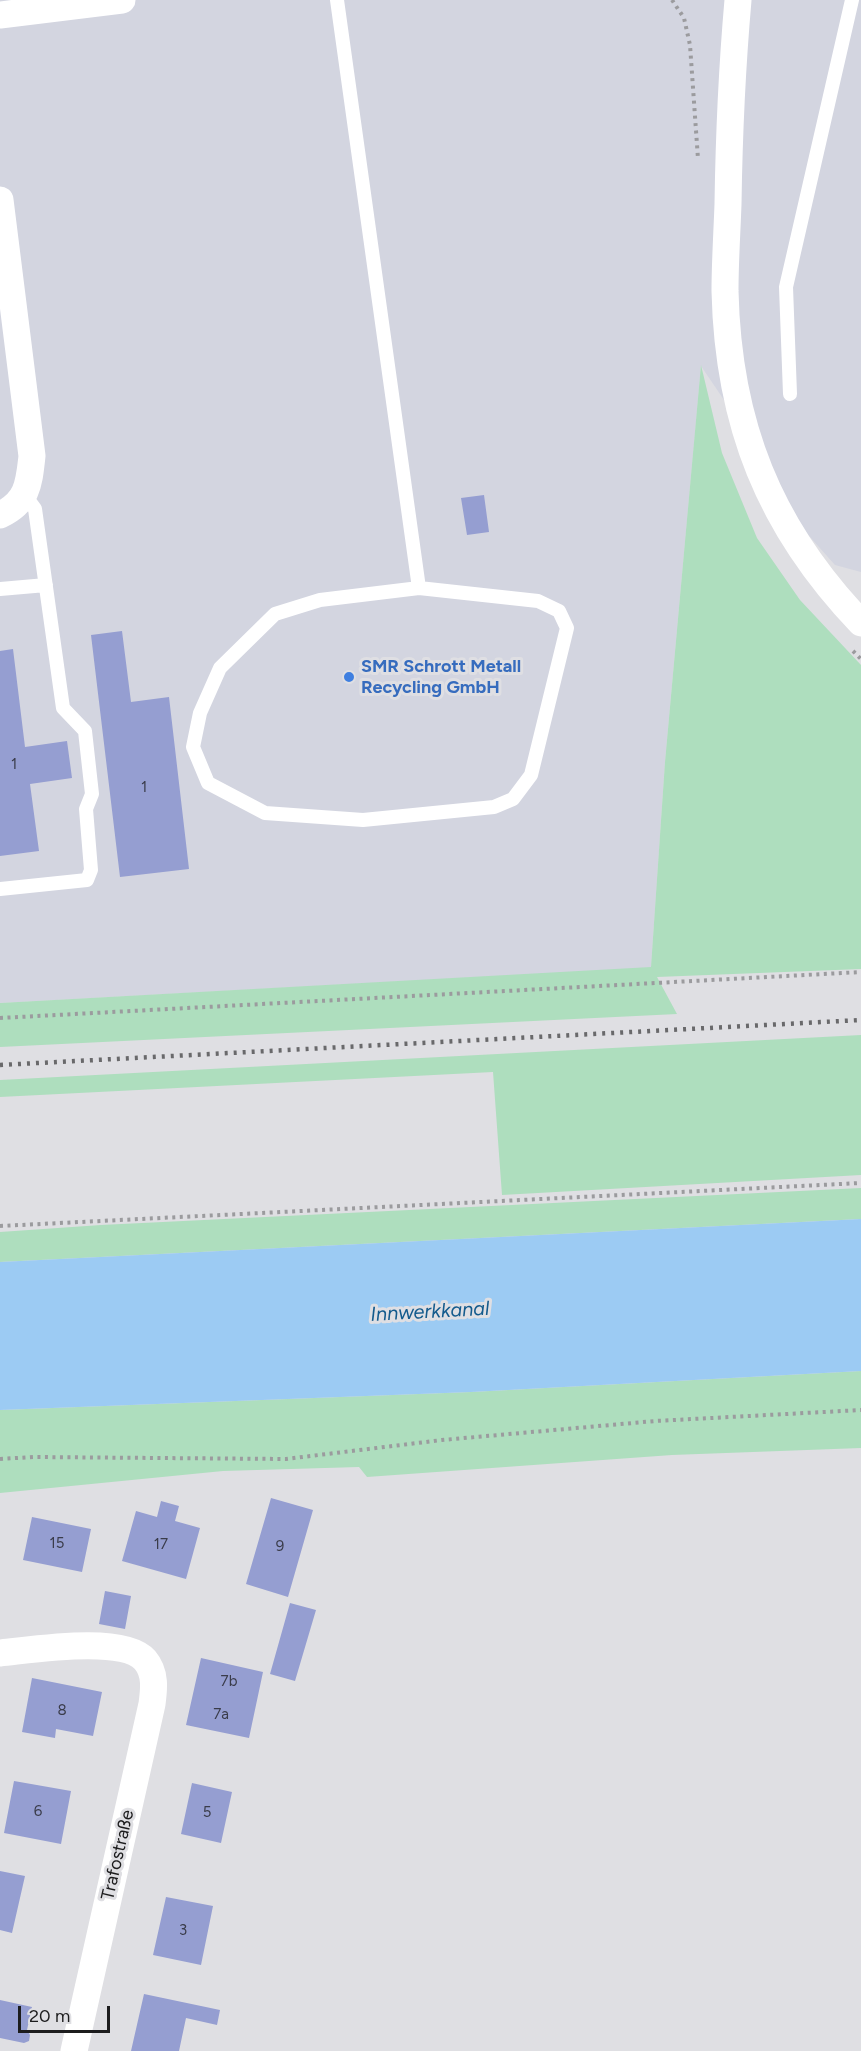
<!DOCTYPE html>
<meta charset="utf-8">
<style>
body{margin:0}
#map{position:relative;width:861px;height:2051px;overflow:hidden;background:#dfdfe3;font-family:Figtree,sans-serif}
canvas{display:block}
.scale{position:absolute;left:18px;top:2006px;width:92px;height:27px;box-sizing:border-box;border:3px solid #1c1c1d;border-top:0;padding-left:8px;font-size:18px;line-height:21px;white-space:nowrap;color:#1c1c1d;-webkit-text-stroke:4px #dfdfe3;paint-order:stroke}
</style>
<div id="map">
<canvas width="861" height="2051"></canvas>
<div class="scale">20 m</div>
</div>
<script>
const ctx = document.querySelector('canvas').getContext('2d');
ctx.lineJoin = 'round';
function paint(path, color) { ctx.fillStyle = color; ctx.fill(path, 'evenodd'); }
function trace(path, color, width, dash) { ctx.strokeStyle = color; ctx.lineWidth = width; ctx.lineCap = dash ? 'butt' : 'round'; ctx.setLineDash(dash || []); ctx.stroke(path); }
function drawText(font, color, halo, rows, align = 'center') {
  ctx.font = font + ' Figtree,sans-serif'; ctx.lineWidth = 6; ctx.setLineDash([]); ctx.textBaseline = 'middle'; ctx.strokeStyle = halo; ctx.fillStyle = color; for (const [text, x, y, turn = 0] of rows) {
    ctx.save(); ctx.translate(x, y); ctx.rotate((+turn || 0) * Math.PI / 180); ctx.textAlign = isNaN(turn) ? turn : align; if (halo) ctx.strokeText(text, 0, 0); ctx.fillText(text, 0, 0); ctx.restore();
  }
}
paint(new Path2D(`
 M0 0H861V572L835 565 786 510 749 437 701 366 665 762 651 968 0 1003Z`), '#d3d5e0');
paint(new Path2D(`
 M701 365 722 453 757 538 800 600 861 665V969L657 977 677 1014 0 1047V1003L651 967 665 762Z
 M861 1035V1175L502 1195 493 1072 0 1097V1080Z
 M861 1188V1219L0 1262V1232L101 1225Z
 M861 1371V1448L672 1455 367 1477 359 1467 223 1471 0 1493V1410L471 1392Z`), '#aedebe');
paint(new Path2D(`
 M861 1219V1371L471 1392 0 1410V1262Z`), '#9ccbf3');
paint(new Path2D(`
 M484 495 489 532 467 535 461 498Z
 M122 631 131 702 169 697 189 869 120 877 91 635Z
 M13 649 25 747 67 741 72 778 30 784 39 851 0 856V651Z
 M271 1498 313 1510 288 1597 246 1584Z
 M161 1501 179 1506 175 1521 200 1528 186 1579 122 1561 136 1511 157 1517Z
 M32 1517 91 1529 82 1572 23 1560Z
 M105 1591 131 1596 125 1629 99 1624Z
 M290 1603 316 1610 295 1681 270 1674Z
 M201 1658 263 1672 249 1738 186 1725Z
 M32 1678 102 1692 93 1736 56 1729 55 1738 22 1732Z
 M14 1781 71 1791 61 1844 4 1833Z
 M192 1783 232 1792 221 1843 181 1834Z
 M0 1871 25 1876 12 1933 0 1930Z
 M166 1897 213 1906 201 1965 153 1955Z
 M144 1994 220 2010 217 2025 186 2018 179 2051H131Z
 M0 2000 32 2007 27 2030 30 2035 29 2041 24 2043 0 2038Z`), '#959ed1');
trace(new Path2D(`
 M672 0 684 18 690 45 698 159
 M853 651 861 659
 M0 1018 861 972
 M0 1226 861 1183
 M0 1459 33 1457 286 1459 442 1440 655 1421 861 1410`), '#9b9b9e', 4, [3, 4.5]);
trace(new Path2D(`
 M337 0 419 588
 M790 394 786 287 852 0
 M419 588 538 601 559 611 567 628 531 775 513 799 494 807 363 820 265 813 208 783 193 747 200 713 220 668 275 614 320 600Z
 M0 589 46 585
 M0 889 87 880 91 870 86 809 92 794 85 731 63 708 35 509 24 494`), '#fff', 14);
trace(new Path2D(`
 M738 0C732 68 729 136 728 204 727 233 725 262 725 291 728 423 769 527 861 623
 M0 15 122 0
 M0 200 32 456C29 483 28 502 0 515
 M0 1653C32 1650 123 1635 145 1660 156 1673 154 1689 152 1704L74 2051`), '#fff', 27);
trace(new Path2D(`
 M0 1065 861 1020`), '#69696b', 4.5, [3, 6]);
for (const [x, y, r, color] of [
 [349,677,6,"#3f7fe0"]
]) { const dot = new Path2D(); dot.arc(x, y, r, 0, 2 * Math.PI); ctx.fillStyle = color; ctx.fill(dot); trace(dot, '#dfdfe3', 2); }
drawText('15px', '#3a3c4a', null, [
 ["1",14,765],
 ["1",144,788],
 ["15",57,1544],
 ["17",161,1545],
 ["9",280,1547],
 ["7b",229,1682],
 ["8",62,1711],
 ["7a",221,1715],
 ["6",38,1812],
 ["5",207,1813],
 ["3",183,1931]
]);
drawText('bold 18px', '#366cbe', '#dfdfe3', [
 ["SMR Schrott Metall",361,667],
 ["Recycling GmbH",361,688]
], 'left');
drawText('18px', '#1c1c1d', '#dfdfe3', [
 ["Trafostraße",118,1855,-77]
]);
drawText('italic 20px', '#145b8d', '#dfdfe3', [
 ["Innwerkkanal",430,1312,-3]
]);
</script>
